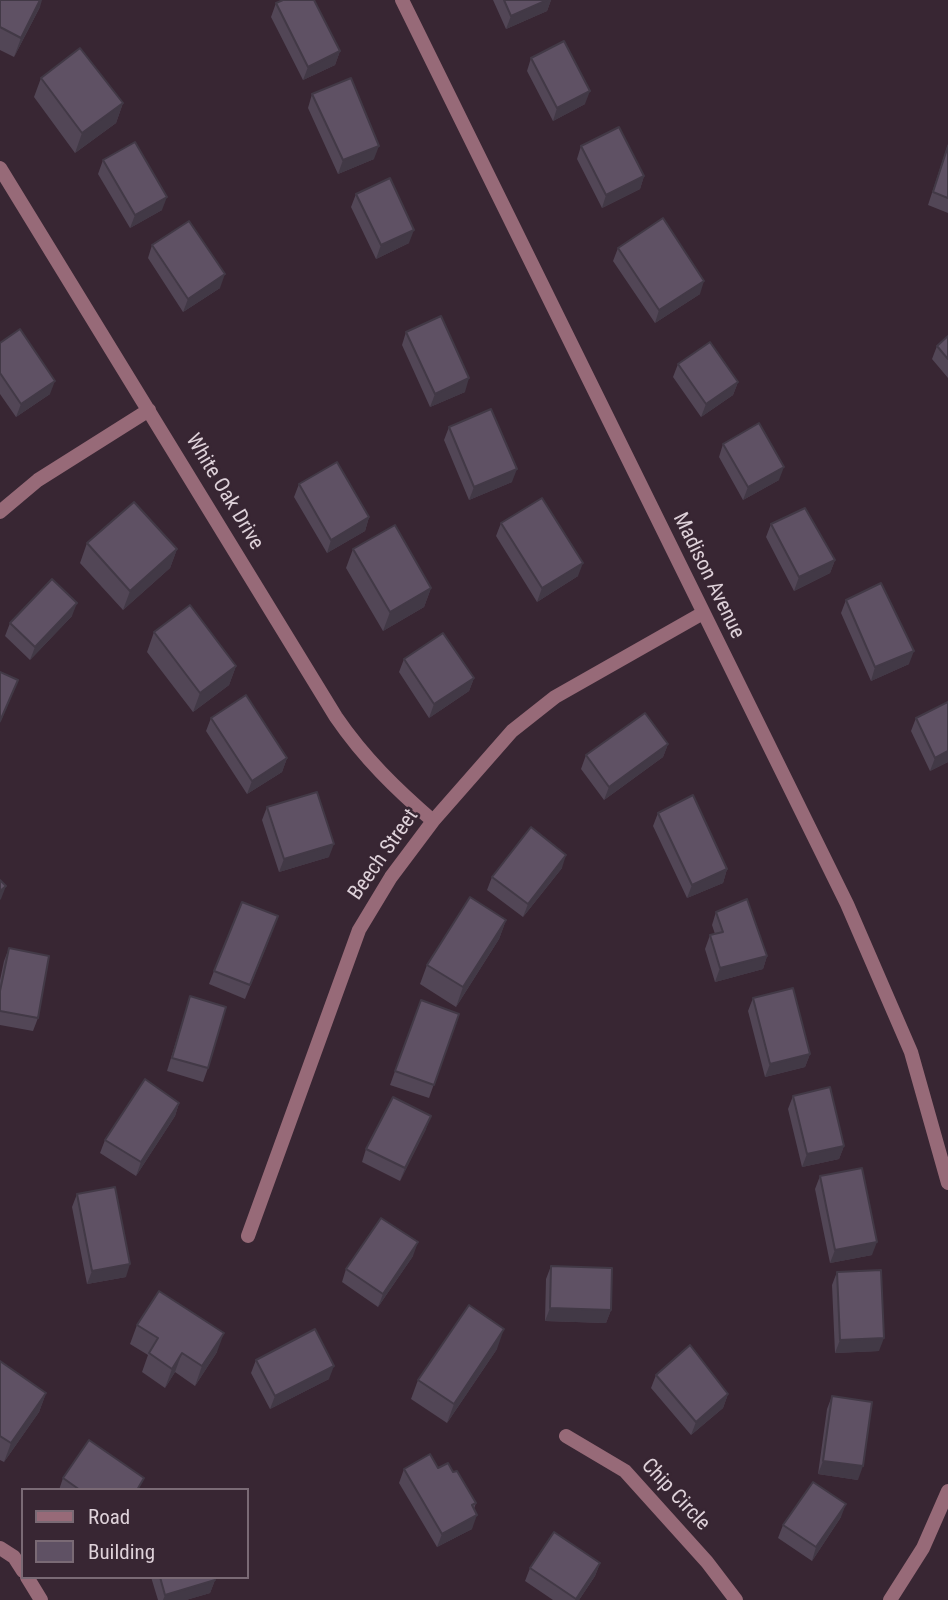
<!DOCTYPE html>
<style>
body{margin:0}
#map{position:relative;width:948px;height:1600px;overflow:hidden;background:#382633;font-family:"Roboto Condensed",sans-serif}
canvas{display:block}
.legend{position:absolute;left:21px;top:1488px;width:228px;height:91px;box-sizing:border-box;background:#382633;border:2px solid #7a6a75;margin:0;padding:9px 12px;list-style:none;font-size:21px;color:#ded1d9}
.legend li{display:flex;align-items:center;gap:14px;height:35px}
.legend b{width:35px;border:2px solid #7a6a75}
</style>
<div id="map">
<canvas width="948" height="1600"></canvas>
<ul class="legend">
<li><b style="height:9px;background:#976a78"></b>Road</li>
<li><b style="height:19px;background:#5f5164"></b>Building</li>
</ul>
</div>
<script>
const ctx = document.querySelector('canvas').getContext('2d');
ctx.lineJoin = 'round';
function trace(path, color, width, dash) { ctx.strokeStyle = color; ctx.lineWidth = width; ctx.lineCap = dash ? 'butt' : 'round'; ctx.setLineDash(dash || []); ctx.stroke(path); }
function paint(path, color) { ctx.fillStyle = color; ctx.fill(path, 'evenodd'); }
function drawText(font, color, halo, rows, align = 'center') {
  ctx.font = font + ' "Roboto Condensed",sans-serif'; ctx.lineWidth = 5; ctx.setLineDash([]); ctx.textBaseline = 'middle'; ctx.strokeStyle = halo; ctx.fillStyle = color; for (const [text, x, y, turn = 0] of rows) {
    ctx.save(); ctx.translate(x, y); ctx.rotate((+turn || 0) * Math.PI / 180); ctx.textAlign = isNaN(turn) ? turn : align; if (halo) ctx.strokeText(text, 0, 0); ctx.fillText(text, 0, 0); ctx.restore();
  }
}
trace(new Path2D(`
 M402 0 847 904 911 1052 948 1183
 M0 168 336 717C364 758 396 789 433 821
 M0 512 38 480 149 410
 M248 1236 359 930 391 877 433 821 512 731 555 697 703 613
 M566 1436 625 1471 707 1562 736 1600
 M0 1548 14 1557 23 1571
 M27 1577 41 1600
 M890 1600 923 1548 948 1491`), '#976a78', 14);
paint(new Path2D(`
 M0 0 40 7 14 57 0 50Z
 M493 0H551L547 11 506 29Z
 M276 3 340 51 335 65 303 80 271 17Z
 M531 58 585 104 553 121 527 71Z
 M41 78 123 103 116 123 75 153 34 97Z
 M312 94 374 159 338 174 308 108Z
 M948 144V213L928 205Z
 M581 146 644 176 640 189 602 208 577 159Z
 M103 160 162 210 130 228 98 174Z
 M356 194 409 243 376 259 351 207Z
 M152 245 220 288 183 312 148 258Z
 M618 248 700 294 655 323 613 261Z
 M406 332 465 392 430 407 402 345Z
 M948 336V378L932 359 937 346Z
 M0 343 50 394 16 417 0 394Z
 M678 364 738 382 733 395 701 417 673 377Z
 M449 427 512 482 469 500 444 440Z
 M723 444 779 480 743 500 719 457Z
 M299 484 369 517 365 531 327 553 294 497Z
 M501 523 578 576 537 602 496 536Z
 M771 524 835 560 830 573 794 591 766 537Z
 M87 543 177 549 170 568 123 610 80 563Z
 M353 549 431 588 424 607 383 631 346 568Z
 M846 600 909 664 871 681 841 613Z
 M72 616 30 660 5 636 10 623Z
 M154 632 236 666 229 685 193 712 147 652Z
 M404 659 474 678 469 691 429 718 399 672Z
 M211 718 287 758 282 772 247 794 206 731Z
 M916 718 948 762 930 771 911 731Z
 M668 744 663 757 604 800 581 769 586 755Z
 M267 807 329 857 279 872 262 820Z
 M658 813 727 869 723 883 687 898 653 826Z
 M562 868 523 917 487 890 492 877Z
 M716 912 767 956 763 969 715 982 705 949 710 935 715 934 712 925Z
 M506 920 499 939 456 1007 420 984 427 965Z
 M273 930 245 999 209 984 214 971Z
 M9 948 38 1018 33 1031 0 1025V980L4 961Z
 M190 996 208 1068 203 1082 167 1071Z
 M753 998 810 1054 805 1067 765 1077 748 1011Z
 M421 1000 459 1014 429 1098 390 1085Z
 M793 1096 844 1146 839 1159 802 1167 788 1109Z
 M179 1103 175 1116 136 1176 100 1153 105 1140Z
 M426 1129 400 1181 362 1162 366 1149Z
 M820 1176 872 1255 830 1263 815 1189Z
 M77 1194 126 1277 87 1284 72 1207Z
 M413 1256 378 1307 342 1282 346 1269Z
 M551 1266 611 1310 606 1323 545 1321 546 1279Z
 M837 1272 879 1351 835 1353 832 1285Z
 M137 1325 217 1352 195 1386 175 1372 165 1388 142 1372 148 1355 130 1344Z
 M497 1349 447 1423 411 1399 418 1380Z
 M256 1360 329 1379 270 1409 251 1373Z
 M0 1361 46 1393 39 1412 4 1462 0 1460Z
 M656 1375 728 1394 723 1408 691 1435 651 1388Z
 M832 1396 858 1480 818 1474 827 1409Z
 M438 1468 453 1472 476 1503 474 1509 472 1529 437 1547 399 1483 404 1469Z
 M63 1478 140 1490H59Z
 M841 1517 812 1561 778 1538 783 1525Z
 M600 1563 595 1576 579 1600H553L525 1581 530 1568Z
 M151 1577H214L215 1580 210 1593 186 1600H158Z`), '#524656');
paint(new Path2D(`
 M40 0H42L40 7 14 57 21 38Z
 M547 0H551L547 11 506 29 511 16Z
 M340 51 335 65 303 80 308 67Z
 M590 91 585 104 553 121 557 108Z
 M123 103 116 123 75 153 82 133Z
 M379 146 374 159 338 174 343 160Z
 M644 176 640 189 602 208 606 195Z
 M167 197 162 210 130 228 135 215Z
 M414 230 409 243 376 259 381 245Z
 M225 274 220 288 183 312 188 299Z
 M704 281 700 294 655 323 659 310Z
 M469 378 465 392 430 407 435 394Z
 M55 381 50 394 16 417 21 404Z
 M738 382 733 395 701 417 706 404Z
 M784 467 779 480 743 500 748 487Z
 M517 469 512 482 469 500 474 487Z
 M369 517 365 531 327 553 331 540Z
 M177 549 170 568 123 610 130 591Z
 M835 560 830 573 794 591 799 577Z
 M583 563 578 576 537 602 542 588Z
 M431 588 424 607 383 631 390 612Z
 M77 603 72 616 30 660 35 647Z
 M914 651 909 664 871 681 875 667Z
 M236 666 229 685 193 712 200 693Z
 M474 678 469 691 429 718 434 704Z
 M18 680 13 693 0 723V721Z
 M668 744 663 757 604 800 609 787Z
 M948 751V762L930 771 935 758Z
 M287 758 282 772 247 794 252 781Z
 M334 844 329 857 279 872 284 859Z
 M566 855 562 868 523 917 528 904Z
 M727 869 723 883 687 898 692 885Z
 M6 886 1 899 0 900V891Z
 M506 920 499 939 456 1007 463 987Z
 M767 956 763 969 715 982 720 968Z
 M810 1054 805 1067 765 1077 770 1064Z
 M179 1103 175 1116 136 1176 141 1162Z
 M431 1116 426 1129 400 1181 405 1168Z
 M844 1146 839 1159 802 1167 807 1154Z
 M418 1242 413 1256 378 1307 383 1294Z
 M877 1242 872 1255 830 1263 835 1250Z
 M130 1264 126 1277 87 1284 92 1271Z
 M550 1308 611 1310 606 1323 545 1321Z
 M504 1329 497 1349 447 1423 454 1404Z
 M224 1333 217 1352 195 1386 202 1366Z
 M884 1338 879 1351 835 1353 840 1340Z
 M182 1353 175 1372 165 1388 172 1369Z
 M334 1366 329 1379 270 1409 275 1396Z
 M46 1393 39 1412 4 1462 11 1443Z
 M728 1394 723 1408 691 1435 696 1422Z
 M823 1461 863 1466 858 1480 818 1474Z
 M846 1504 841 1517 812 1561 816 1547Z
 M477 1515 472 1529 437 1547 442 1534Z
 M600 1563 595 1576 579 1600H575Z
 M215 1580 210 1593 186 1600H163L165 1595Z`), '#423946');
const building = new Path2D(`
 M0 0H40L21 38 0 27Z
 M283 0H314L340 51 308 67 276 3Z
 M504 0H547L511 16Z
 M564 41 590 91 557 108 531 58Z
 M80 48 123 103 82 133 41 78Z
 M351 78 379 146 343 160 312 94Z
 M619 127 644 176 606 195 581 146Z
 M135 142 167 197 135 215 103 160Z
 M948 146V198L933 192Z
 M390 178 414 230 381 245 356 194Z
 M663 218 704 281 659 310 618 248Z
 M189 221 225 274 188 299 152 245Z
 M441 316 469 378 435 394 406 332Z
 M20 329 55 381 21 404 0 373V343Z
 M948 336V359L937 346Z
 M710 342 738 382 706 404 678 364Z
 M491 409 517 469 474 487 449 427Z
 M759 423 784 467 748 487 723 444Z
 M337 462 369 517 331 540 299 484Z
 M542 498 583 563 542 588 501 523Z
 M134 502 177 549 130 591 87 543Z
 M805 508 835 560 799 577 771 524Z
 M395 525 431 588 390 612 353 549Z
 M52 579 77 603 35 647 10 623Z
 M881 583 914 651 875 667 846 600Z
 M190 605 236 666 200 693 154 632Z
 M443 633 474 678 434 704 404 659Z
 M0 672 18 680 0 721Z
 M246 695 287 758 252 781 211 718Z
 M948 702V751L935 758 916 718Z
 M645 713 668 744 609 787 586 755Z
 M317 792 334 844 284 859 267 807Z
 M693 795 727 869 692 885 658 813Z
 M531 827 566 855 528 904 492 877Z
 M0 880 6 886 0 891Z
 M470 897 506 920 463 987 427 965Z
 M747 899 767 956 720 968 710 935 723 932 716 912Z
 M242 902 278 916 250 985 214 971Z
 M9 948 49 956 38 1018 0 1011V991Z
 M793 988 810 1054 770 1064 753 998Z
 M190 996 226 1007 208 1068 172 1058Z
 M421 1000 459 1014 434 1085 395 1071Z
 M145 1079 179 1103 141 1162 105 1140Z
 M830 1087 844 1146 807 1154 793 1096Z
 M393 1097 431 1116 405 1168 366 1149Z
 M862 1168 877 1242 835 1250 820 1176Z
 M115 1187 130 1264 92 1271 77 1194Z
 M381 1218 418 1242 383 1294 346 1269Z
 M551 1266 612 1268 611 1310 550 1308Z
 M881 1270 884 1338 840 1340 837 1272Z
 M159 1291 224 1333 202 1366 182 1353 172 1369 149 1353 158 1338 137 1325Z
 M469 1305 504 1329 454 1404 418 1380Z
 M315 1329 334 1366 275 1396 256 1360Z
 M690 1345 728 1394 696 1422 656 1375Z
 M0 1361 46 1393 11 1443 0 1436Z
 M832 1396 872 1402 863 1466 823 1461Z
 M89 1440 144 1478 137 1490H80L63 1478Z
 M430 1454 438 1468 448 1463 453 1472 457 1471 476 1503 472 1505 477 1515 442 1534 404 1469Z
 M813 1482 846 1504 816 1547 783 1525Z
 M554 1532 600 1563 576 1599 530 1568Z
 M160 1577H214L215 1580 165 1595Z`);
paint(building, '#5f5164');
trace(building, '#423946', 2);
drawText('21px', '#ded1d9', '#382633', [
 ["White Oak Drive",224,492,59],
 ["Madison Avenue",708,576,64],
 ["Beech Street",384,855,-55],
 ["Chip Circle",675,1495,47]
]);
</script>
